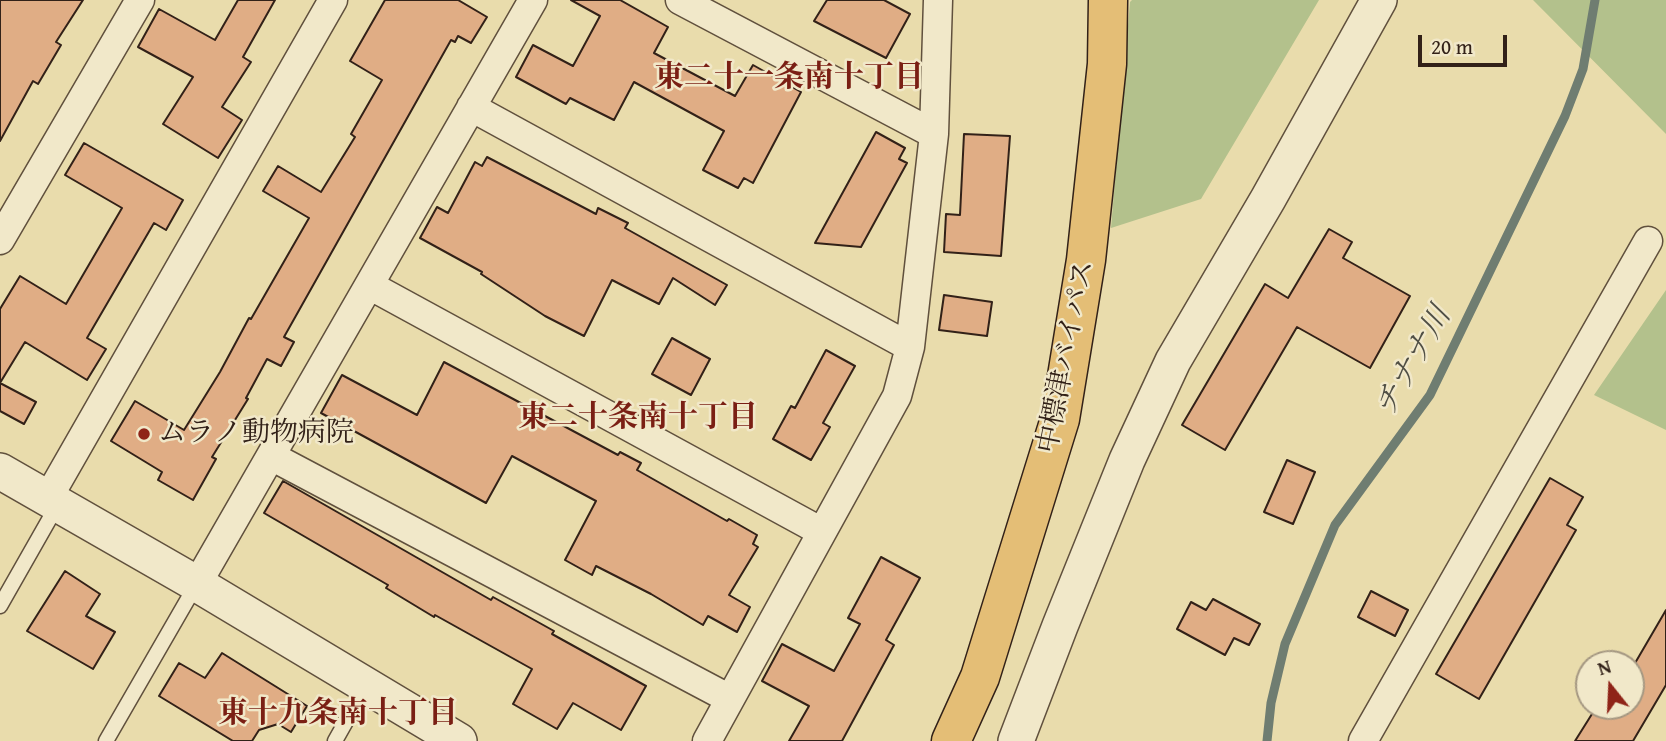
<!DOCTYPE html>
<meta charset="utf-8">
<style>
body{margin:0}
#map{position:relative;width:1666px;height:741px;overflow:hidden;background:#e9dcac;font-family:"Gentium Book Plus",serif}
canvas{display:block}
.north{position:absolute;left:1575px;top:650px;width:70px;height:70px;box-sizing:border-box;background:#f1e8c9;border:2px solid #a59882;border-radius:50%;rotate:342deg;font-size:19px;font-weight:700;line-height:28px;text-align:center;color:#322118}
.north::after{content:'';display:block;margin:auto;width:24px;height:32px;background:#8f2418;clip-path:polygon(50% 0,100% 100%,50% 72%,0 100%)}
.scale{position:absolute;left:1418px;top:35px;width:89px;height:32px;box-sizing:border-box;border:4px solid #322118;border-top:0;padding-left:9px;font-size:21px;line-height:24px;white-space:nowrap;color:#322118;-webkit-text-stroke:5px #f1e8c9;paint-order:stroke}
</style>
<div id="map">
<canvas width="1666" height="741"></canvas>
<div class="north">N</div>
<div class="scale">20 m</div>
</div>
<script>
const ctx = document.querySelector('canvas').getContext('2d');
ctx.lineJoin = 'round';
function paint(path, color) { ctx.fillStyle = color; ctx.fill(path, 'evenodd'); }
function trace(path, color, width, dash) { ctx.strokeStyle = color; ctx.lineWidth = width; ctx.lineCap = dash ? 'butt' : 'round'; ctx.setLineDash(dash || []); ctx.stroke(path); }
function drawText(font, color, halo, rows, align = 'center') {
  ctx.font = font + ' "Gentium Book Plus","Noto Serif JP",serif'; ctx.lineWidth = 5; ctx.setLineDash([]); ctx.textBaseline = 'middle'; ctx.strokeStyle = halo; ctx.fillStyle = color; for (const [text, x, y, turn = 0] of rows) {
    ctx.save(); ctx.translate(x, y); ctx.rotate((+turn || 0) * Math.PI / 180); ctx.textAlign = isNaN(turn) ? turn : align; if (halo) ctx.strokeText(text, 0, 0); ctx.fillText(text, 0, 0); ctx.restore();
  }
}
paint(new Path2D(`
 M1132 0H1319L1201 199 1111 228 1130 2Z
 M1533 0H1666V134Z
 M1666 290V430L1594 395Z`), '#b3c18c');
trace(new Path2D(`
 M1267 741 1271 703 1285 644 1335 525 1430 395 1565 116 1583 69 1595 0`), '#6f7d71', 9);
const building = new Path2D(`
 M0 0H83L56 42 61 45 38 84 33 81 0 141Z
 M238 0H275L243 57 251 62 222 107 242 120 218 158 163 124 193 77 138 47 159 9 215 40Z
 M385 0H458L487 17 471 43 458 36 455 42 451 40 284 337 294 342 281 366 267 359 246 398 248 399 212 457 216 459 193 500 158 480 162 472 111 441 135 401 184 430 220 372 249 318 251 319 309 218 263 191 278 166 321 192 355 137 351 134 382 80 350 61Z
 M571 0H620L668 27 654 53 735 96 753 65 801 92 753 183 744 178 738 188 703 170 724 131 634 82 614 120 570 98 566 104 516 77 533 45 573 66 600 16Z
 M827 0H884L910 14 886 58 814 21Z
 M876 132 905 148 899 159 907 163 861 247 815 243Z
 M964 134 1010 136 1001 256 944 252 946 214 960 215Z
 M84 143 183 200 166 230 154 223 87 338 106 349 87 380 25 342 0 383V309L20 276 66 304 122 208 65 175Z
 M487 157 596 214 598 208 628 223 625 228 727 285 715 305 673 278 659 304 612 280 584 336 545 316 481 274 482 272 420 238 437 207 448 213 475 162 482 166Z
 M1329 229 1352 242 1343 258 1410 296 1370 368 1297 327 1225 450 1182 425 1265 284 1288 298Z
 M944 295 992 302 987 336 939 330Z
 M672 338 710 359 691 395 652 374Z
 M826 350 855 366 823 423 830 427 811 460 773 439 791 406 795 408Z
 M444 362 618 455 620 452 641 463 637 470 727 521 729 519 757 535 753 544 758 547 729 595 750 607 737 632 708 616 703 625 651 594 596 566 592 575 565 560 596 501 512 456 486 503 321 413 342 375 417 415Z
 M0 383 36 402 24 424 0 411Z
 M1287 460 1315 472 1293 524 1264 512Z
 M1550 478 1583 497 1567 525 1576 530 1479 699 1436 674Z
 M283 481 491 600 493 597 554 631 552 634 646 686 621 730 573 703 557 729 513 704 532 669 435 615 434 617 386 588 388 585 264 513Z
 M881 557 920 578 886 640 894 645 842 741H789L809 706 762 681 782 644 834 671 860 624 848 618Z
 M65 571 100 594 86 616 115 632 93 669 27 631Z
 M1371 591 1408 610 1395 636 1358 617Z
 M1213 599 1260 624 1249 645 1234 638 1225 655 1177 629 1191 602 1206 610Z
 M1666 610V685L1633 741H1575L1597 706H1631V670Z
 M222 653 307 706 291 732 278 724 259 730 252 741H233L159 696 179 663 205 678Z`);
paint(building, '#e0ad85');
trace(building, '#322118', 2);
const service = new Path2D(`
 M0 606 58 504
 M106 741 196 585
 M335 741 366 686`);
const minor = new Path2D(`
 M680 0 934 134
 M471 107 910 347
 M0 240 140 0
 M369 285 822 532
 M271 456 730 699
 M48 498 333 0
 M197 584 533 0
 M707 741 897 396 910 347 934 134 938 0
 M1363 741 1648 241`);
const tertiary = new Path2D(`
 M0 471 197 584 459 741
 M1016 741 1060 626 1127 460 1173 361 1268 199 1379 0`);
const trunk = new Path2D(`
 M951 741 980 677 1060 419 1086 260 1107 64 1108 0`);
trace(service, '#60503d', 17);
trace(minor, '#60503d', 31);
trace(tertiary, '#60503d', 38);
trace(trunk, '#322118', 41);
trace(service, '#f1e8c9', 14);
trace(minor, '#f1e8c9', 28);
trace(tertiary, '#f1e8c9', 35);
trace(trunk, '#e4be76', 38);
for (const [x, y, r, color] of [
 [144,434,7,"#8f2418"]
]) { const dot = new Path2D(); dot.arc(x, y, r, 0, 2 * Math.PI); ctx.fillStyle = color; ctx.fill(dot); trace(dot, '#f1e8c9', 2.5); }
drawText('28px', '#322118', '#f1e8c9', [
 ["中標津バイパス",1067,357,-79]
]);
drawText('28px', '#322118', '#f1e8c9', [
 ["ムラノ動物病院",158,434]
], 'left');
drawText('bold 30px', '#7a1f14', '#f1e8c9', [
 ["東二十一条南十丁目",789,78],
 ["東二十条南十丁目",638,418],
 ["東十九条南十丁目",338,714]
]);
drawText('italic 30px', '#504f45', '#f1e8c9', [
 ["チナナ川",1414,362,-60]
]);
</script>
